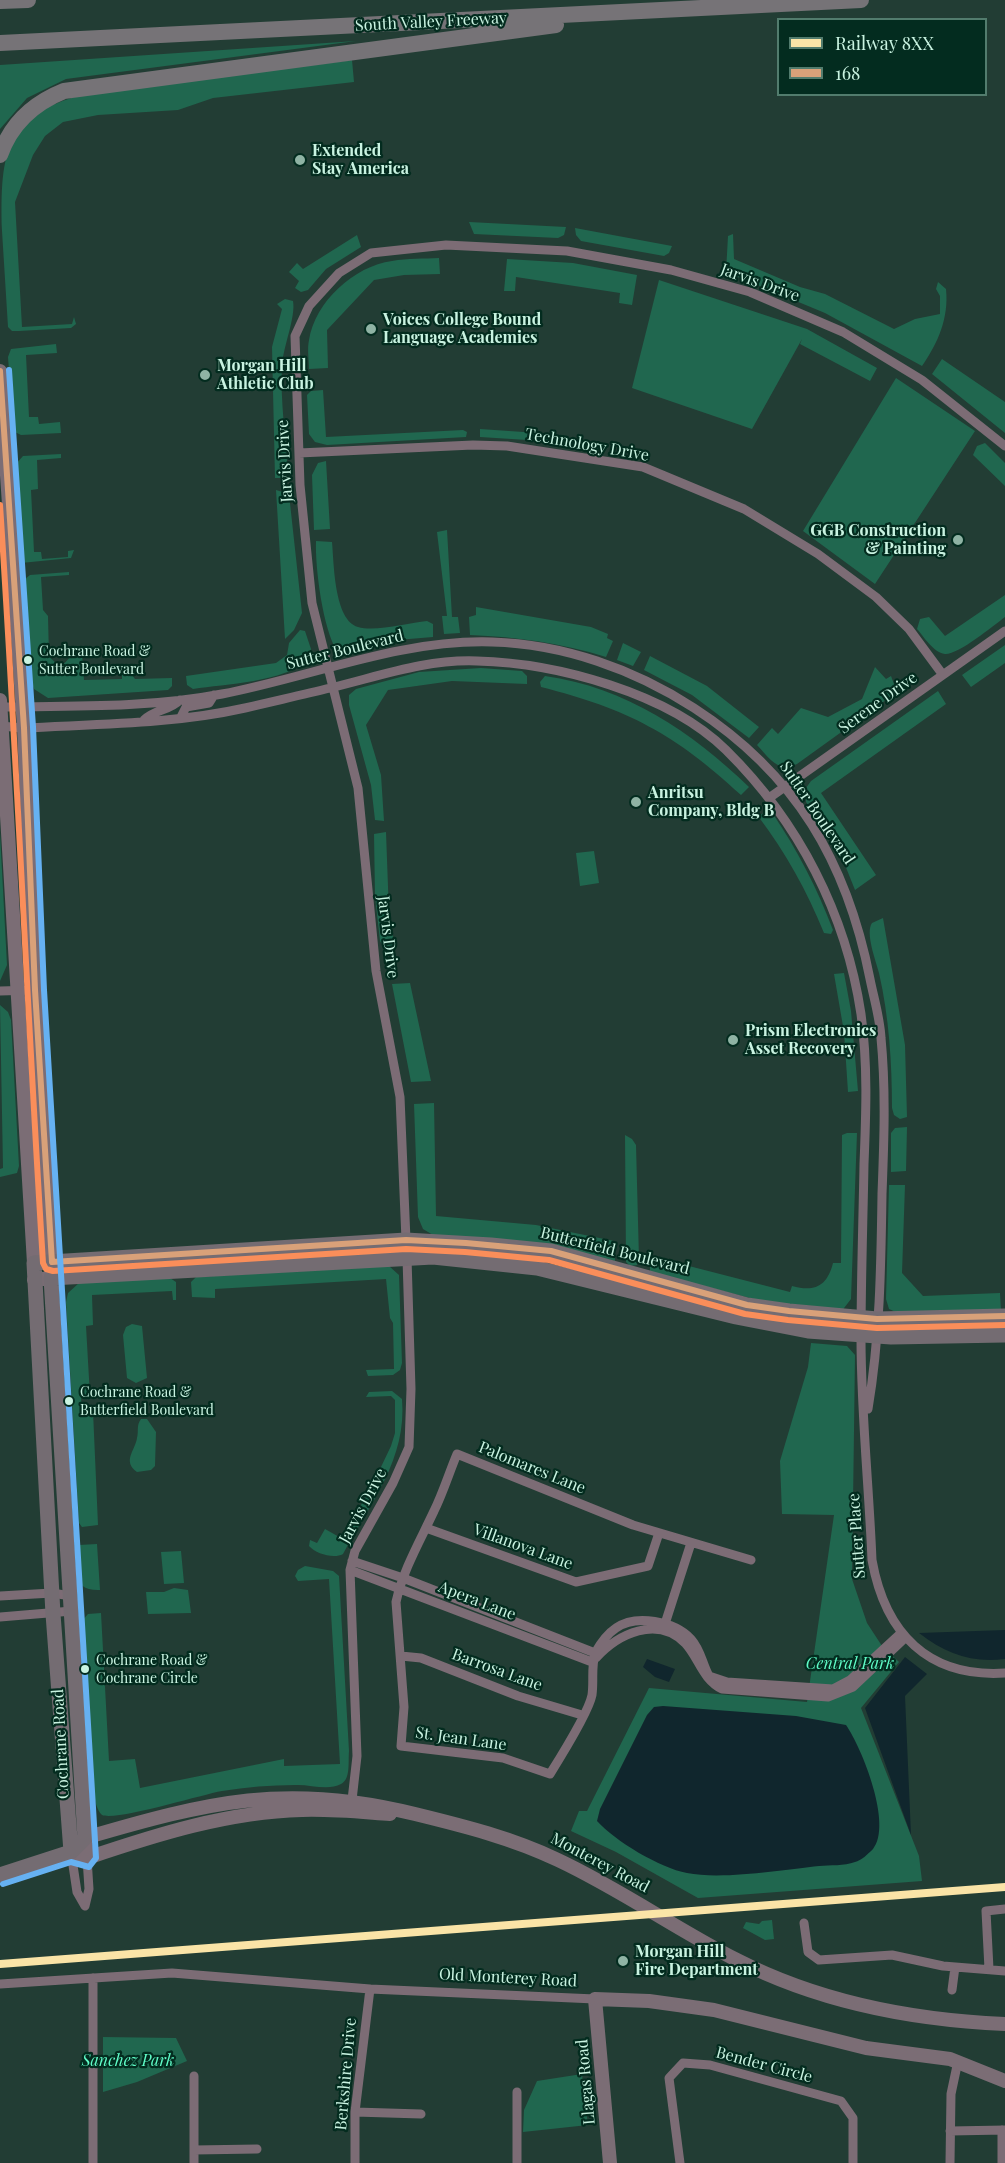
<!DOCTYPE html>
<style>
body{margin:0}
#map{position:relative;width:1005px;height:2163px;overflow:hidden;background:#223d34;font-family:"Playfair Display",serif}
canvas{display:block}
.legend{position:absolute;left:777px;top:18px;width:210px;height:78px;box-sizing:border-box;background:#032c1f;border:2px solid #527c6d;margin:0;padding:8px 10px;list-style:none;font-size:18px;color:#c9f3e1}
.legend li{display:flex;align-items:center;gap:12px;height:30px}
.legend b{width:30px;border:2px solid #527c6d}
</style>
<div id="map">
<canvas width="1005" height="2163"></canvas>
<ul class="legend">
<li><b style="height:8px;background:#fae4a7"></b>Railway 8XX</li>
<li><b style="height:8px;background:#d9a179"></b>168</li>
</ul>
</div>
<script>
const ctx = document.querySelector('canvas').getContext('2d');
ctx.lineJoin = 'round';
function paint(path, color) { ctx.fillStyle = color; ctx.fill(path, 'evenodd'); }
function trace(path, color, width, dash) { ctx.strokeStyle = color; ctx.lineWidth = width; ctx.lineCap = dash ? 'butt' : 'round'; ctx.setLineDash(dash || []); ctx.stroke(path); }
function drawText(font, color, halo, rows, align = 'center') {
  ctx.font = font + ' "Playfair Display",serif'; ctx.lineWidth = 4.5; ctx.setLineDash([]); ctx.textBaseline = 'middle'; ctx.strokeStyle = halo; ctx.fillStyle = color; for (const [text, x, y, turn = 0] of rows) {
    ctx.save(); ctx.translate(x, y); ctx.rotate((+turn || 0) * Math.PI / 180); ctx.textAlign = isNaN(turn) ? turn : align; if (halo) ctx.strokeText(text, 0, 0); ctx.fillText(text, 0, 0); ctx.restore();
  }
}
paint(new Path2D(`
 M356 41 66 79 27 98 0 129V65Z
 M352 60 354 82 213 98 178 110 98 115 63 122 45 136 33 155 15 202 22 327 72 324 74 317 76 324 71 328 19 331H12L8 327C6 295 4 263 2 231 0 150 5 112 91 93Z
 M469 222 566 227 564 235 558 238 474 234Z
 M575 228 672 246 669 253 664 256 581 241 576 235Z
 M733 234 734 259 800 287 825 294 894 329 915 319 940 314V296L936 289 938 282 946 289C949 318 938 343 922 366L825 313 726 272 728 236Z
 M357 235 361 247 326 269 308 290 301 292 295 288 299 281 289 272 297 263 303 269Z
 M439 258 440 274 404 275 374 280 327 330 328 368 309 369C309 360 307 349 309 340 315 302 354 266 392 261 408 258 424 259 439 258Z
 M507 259 573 263 637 275 632 305 619 303 620 293 516 277 515 291H504Z
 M659 280 807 329 877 368 870 381 800 344 802 339 752 429 632 388Z
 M285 299 293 301C296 317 283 347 282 366 280 401 286 438 288 474L285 478H275L272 347 282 309 277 304Z
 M56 344 57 353 26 355 29 417H38L39 424 60 422 61 433 21 435 15 432 13 426 8 357 11 349Z
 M942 359 1005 402V433L932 374Z
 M896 378 975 431 875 584 803 531Z
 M323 390 326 437 463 430 467 432 466 437 327 445 315 442 309 434 307 395 311 391Z
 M480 429 538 433 599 444 598 449H594L543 441 480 437Z
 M985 443 1005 463V486L973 455 977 446Z
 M61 454V458L37 460 38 489 31 490 34 552H41L42 559 68 557V551L74 550 71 558 21 563 15 465 23 456Z
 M326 461 330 529 314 530 312 475 318 463Z
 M276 490 289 494 302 613 294 630 285 639Z
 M447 530 452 617H458L460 633 444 634 442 616H447L437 532Z
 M316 541 332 542C334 563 334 620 358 627 375 632 409 623 427 621L433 624V637L397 640 348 654 337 651C323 629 315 568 316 541Z
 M69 572V575L41 577 43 610 48 616 49 657 61 667 72 655 82 654 84 680 122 679V665H128L129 671 135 679 172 678V686L168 690 48 698 34 689 31 681 25 579 30 575Z
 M1005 595V617C993 626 958 655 945 654 933 652 924 637 917 629L920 619 929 617 945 636Z
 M476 607 591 627 608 634 607 638 613 641 606 657C561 643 518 637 470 635L469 617 476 615Z
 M300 630 305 631 311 649 309 660C283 682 226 684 193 689L187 685 186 676 276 663 287 655 289 643Z
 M623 643 641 652 633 666 617 660Z
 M1005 645V663L971 687 962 675Z
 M650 656 707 686 759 727 749 738 692 695 644 670Z
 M875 667 886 679 891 676 897 692 797 764C778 773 770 759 757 745L772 728 778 734 801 708 828 717 862 699Z
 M481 668 522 671 527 676V684L452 681 388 690 366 725 381 775 384 821 375 820 371 785 349 705V695L356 689 419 672Z
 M545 676C625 687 692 732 749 787L741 795C675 734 628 709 541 687L540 682Z
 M938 691 946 704 821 793 876 875 855 890 843 860 806 802V788L811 781Z
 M768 811 773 814C798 851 817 888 833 930L831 934 824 933C807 891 786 853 758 816Z
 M386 832 389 914 395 947 385 949 380 941 375 896 374 834Z
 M0 833 7 965 0 981Z
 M594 851 599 883 580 886 576 853Z
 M883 918 905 1045 907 1117 900 1119 894 1115 892 1108C892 1062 889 1017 879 973 876 961 865 933 872 923Z
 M844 973 851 1011 858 1091 848 1092 844 1032 834 974Z
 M410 983 431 1081 411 1082 392 984Z
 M0 1005 8 1012 11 1020 19 1166 17 1173 0 1177V1169L3 1168Z
 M434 1103 436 1216 536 1225 614 1241 615 1261 522 1242 433 1235 423 1229 418 1217 414 1104Z
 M907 1127 906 1171 891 1172V1133L895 1128Z
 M847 1133H857L851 1299 841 1312 773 1304 650 1272V1256L790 1292 792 1286C814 1292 827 1287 833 1263H841L842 1135Z
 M625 1135 632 1139 636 1145 639 1259 637 1265 630 1266 626 1262Z
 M889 1185H905L902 1273 923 1296 1000 1293 1001 1311 898 1313 889 1309 886 1299Z
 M389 1266 399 1275 402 1363 400 1370 393 1375 368 1376 366 1370 394 1369 393 1323 390 1318 386 1279 215 1289V1298L192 1297 191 1282 196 1277Z
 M170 1278 176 1282V1300H173L172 1291 92 1295 93 1325 86 1326 90 1396 81 1397 82 1412 93 1411 98 1525 82 1527 79 1523 66 1302 68 1293 79 1283Z
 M132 1324 142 1326 147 1378 136 1383 127 1378 123 1335 126 1327Z
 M811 1343 847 1346 855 1355 852 1579 867 1623 882 1646 899 1662 861 1708 919 1856 922 1881 698 1898 616 1852 571 1831 579 1811H587L649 1688 807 1702 834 1515 782 1514 780 1461 808 1367Z
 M392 1391 402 1399C407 1459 371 1502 343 1554 334 1559 316 1554 309 1546L310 1540 317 1543 325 1529 341 1538 370 1490 391 1446 395 1433V1400L391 1396 366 1397 369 1392Z
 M141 1419H147L156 1432 155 1466 151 1470 137 1472C122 1461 135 1451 137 1438 139 1430 136 1426 141 1419Z
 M97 1544 100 1590C69 1591 77 1567 79 1545Z
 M181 1551 184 1583 164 1584 161 1552Z
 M305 1566 333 1571 339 1576 349 1751C348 1761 351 1779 341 1784 328 1791 309 1784 295 1785 271 1785 246 1787 222 1791 200 1795 117 1821 102 1815 84 1798 83 1661 81 1630V1622L88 1614 101 1613 109 1761 135 1759 140 1788 284 1759V1766L340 1764 329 1579 298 1581 295 1576 298 1570Z
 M174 1588 188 1590 191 1613 148 1614 146 1592H164Z
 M772 1920 774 1939 765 1940 743 1928 746 1922 759 1924 762 1921Z
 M103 2037 176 2038 187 2061 137 2082 103 2092Z
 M582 2074 588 2125 523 2132 524 2110 537 2081Z`), '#20674f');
paint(new Path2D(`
 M1005 1630V1659C971 1663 946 1654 919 1633Z
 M905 1657 927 1674 905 1696 911 1835 865 1708Z
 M647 1659 675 1669 669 1682 655 1677 643 1667Z
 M663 1706 796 1716 846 1725C862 1748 893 1825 873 1849 869 1853 861 1861 855 1862 844 1866 830 1865 819 1866 783 1870 721 1880 687 1873 660 1868 615 1841 597 1821L600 1809 647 1715 654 1707Z`), '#10262d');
trace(new Path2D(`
 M299 453 473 445 507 446 643 467 744 509 818 554 876 597 909 629 943 675
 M0 707C73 706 150 708 222 694 311 677 400 639 492 642 563 644 634 669 694 708 796 774 847 862 870 979 874 999 880 1018 881 1038 886 1090 884 1142 882 1194 881 1265 880 1338 868 1409
 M181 717 186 707 209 703 214 695
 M144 720C155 709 169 711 180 700
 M0 726 24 728C97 724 174 724 245 708 274 701 302 695 330 688 380 676 426 659 477 661 557 663 668 693 726 750 799 822 846 914 861 1014 868 1064 866 1114 864 1164 863 1222 861 1281 861 1339 861 1412 869 1487 872 1560 885 1633 928 1678 1005 1673
 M769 798 1005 631
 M0 991 35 990
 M389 1259 406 1240 400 1097 376 971 358 788 312 603 300 485 295 336 309 306 339 273 371 253 446 245 567 251 671 270 750 292 843 332 922 380 1005 446
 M426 1528 576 1582 648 1566 659 1533
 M352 1561 403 1578 595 1653C600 1644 607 1634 616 1628 636 1614 674 1621 691 1639 701 1650 702 1663 709 1676L727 1682 833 1689 850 1680 901 1633
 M350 1570 592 1662
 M0 1596 52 1593 71 1596
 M0 1617 72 1611
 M663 1630 691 1543
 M595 1653C591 1670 594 1680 592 1695 589 1711 560 1758 550 1774L503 1758 401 1746 404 1707 396 1602C403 1570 420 1541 434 1511 443 1493 449 1473 457 1454L633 1525 751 1560
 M401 1656 421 1658 518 1696 582 1715
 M596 1658C618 1634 657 1615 685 1643 699 1658 702 1679 722 1689L828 1697 853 1687 905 1638
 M352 1800 357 1756 350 1570 355 1551 393 1483 409 1447 411 1389 407 1258 413 1250 429 1243
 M71 1852 77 1892 85 1906
 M85 1906 89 1889 87 1858
 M804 1923 808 1952 819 1960 892 1955 943 1966 1005 1971
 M989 1969 986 1911 1005 1909
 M93 1978V2163
 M0 1984 172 1973 370 1989 595 1999
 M952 1990 955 1967
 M517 2092V2163
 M355 2112 421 2114
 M1002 2130V2163
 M950 2131 1005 2130
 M194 2150 257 2149
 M194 2163V2076
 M355 2163V2112L370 1989
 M680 2163 669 2078 683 2063 710 2065 841 2101 853 2118V2163
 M950 2163 951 2094 958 2061`), '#7c6c75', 9);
trace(new Path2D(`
 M0 371 24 728 35 990 52 1262 51 1278 34 1280
 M0 700 34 1263
 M80 1855 87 1858C158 1834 228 1812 302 1810 332 1809 361 1812 390 1814
 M87 1858 85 1838C208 1802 287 1782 415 1814 464 1826 512 1838 558 1860 620 1889 676 1929 737 1960 821 2003 912 2020 1005 2024
 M610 2163 595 1999 649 2001 714 2010 866 2048 950 2059 1005 2081`), '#7b6d75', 14);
trace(new Path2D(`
 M71 1852 53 1614 34 1263 406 1240 491 1245 551 1251 747 1305 789 1311 877 1319 1005 1316
 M0 1875 71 1852 85 1838 51 1278 433 1257 537 1268 736 1317 808 1331 891 1337 1005 1335`), '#746c72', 15);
trace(new Path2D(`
 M0 1 28 0
 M0 43 861 0
 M0 155C11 124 34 103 64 91L556 25`), '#767377', 16);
trace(new Path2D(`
 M0 371 24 728 35 990 52 1262 406 1240 466 1243 551 1251 747 1305 789 1311 877 1319 1005 1316`), '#d9a179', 6);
trace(new Path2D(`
 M0 505C17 758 27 1010 43 1263L46 1269 53 1271 406 1249 465 1252 549 1260 745 1314 788 1320 877 1328 1005 1325`), '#fa8e5a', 6);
trace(new Path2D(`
 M3 1884 71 1862 89 1867 96 1858 44 990 33 727 9 370`), '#66b1f2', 6);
trace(new Path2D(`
 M0 1964 1005 1887`), '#fae4a7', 8);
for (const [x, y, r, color] of [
 [300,160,6,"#8fb3a4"],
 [371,329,6,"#8fb3a4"],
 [205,375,6,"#8fb3a4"],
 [958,540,6,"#8fb3a4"],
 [28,660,5,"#c9f3e1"],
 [636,802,6,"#8fb3a4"],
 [733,1040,6,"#8fb3a4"],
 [69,1401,5,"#c9f3e1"],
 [85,1669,5,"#c9f3e1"],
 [623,1961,6,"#8fb3a4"]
]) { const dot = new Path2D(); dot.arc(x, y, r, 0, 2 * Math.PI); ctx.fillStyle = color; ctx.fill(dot); trace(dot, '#032c1f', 2); }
drawText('14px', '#c9f3e1', '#032c1f', [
 ["Cochrane Road &",39,652],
 ["Sutter Boulevard",39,670],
 ["Cochrane Road &",80,1393],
 ["Butterfield Boulevard",80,1411],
 ["Cochrane Road &",96,1661],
 ["Cochrane Circle",96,1679]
], 'left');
drawText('16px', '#c9f3e1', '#032c1f', [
 ["South Valley Freeway",431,22,-3],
 ["Jarvis Drive",760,283,20],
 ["Technology Drive",587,445,10],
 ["Jarvis Drive",285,461,-93],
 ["Sutter Boulevard",345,650,-14],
 ["Serene Drive",878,703,-36],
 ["Sutter Boulevard",817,813,56],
 ["Jarvis Drive",388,937,83],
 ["Butterfield Boulevard",615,1251,14],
 ["Palomares Lane",532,1468,22],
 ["Jarvis Drive",363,1506,-62],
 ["Sutter Place",857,1536,-94],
 ["Villanova Lane",523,1547,20],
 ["Apera Lane",477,1601,21],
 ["Barrosa Lane",497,1670,20],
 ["St. Jean Lane",461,1739,8],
 ["Cochrane Road",61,1744,-93],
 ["Monterey Road",600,1863,28],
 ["Old Monterey Road",508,1978,3],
 ["Bender Circle",764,2065,15],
 ["Berkshire Drive",346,2074,-85],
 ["Llagas Road",586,2082,-95]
]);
drawText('bold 16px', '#c9f3e1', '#032c1f', [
 ["Extended",312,151],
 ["Stay America",312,169],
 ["Voices College Bound",383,320],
 ["Language Academies",383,338],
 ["Morgan Hill",217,366],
 ["Athletic Club",217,384],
 ["GGB Construction",946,531,"right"],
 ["& Painting",946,549,"right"],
 ["Anritsu",648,793],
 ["Company, Bldg B",648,811],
 ["Prism Electronics",745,1031],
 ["Asset Recovery",745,1049],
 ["Morgan Hill",635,1952],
 ["Fire Department",635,1970]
], 'left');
drawText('italic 16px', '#5ffcc7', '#032c1f', [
 ["Central Park",850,1664],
 ["Sanchez Park",128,2061]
]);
</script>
